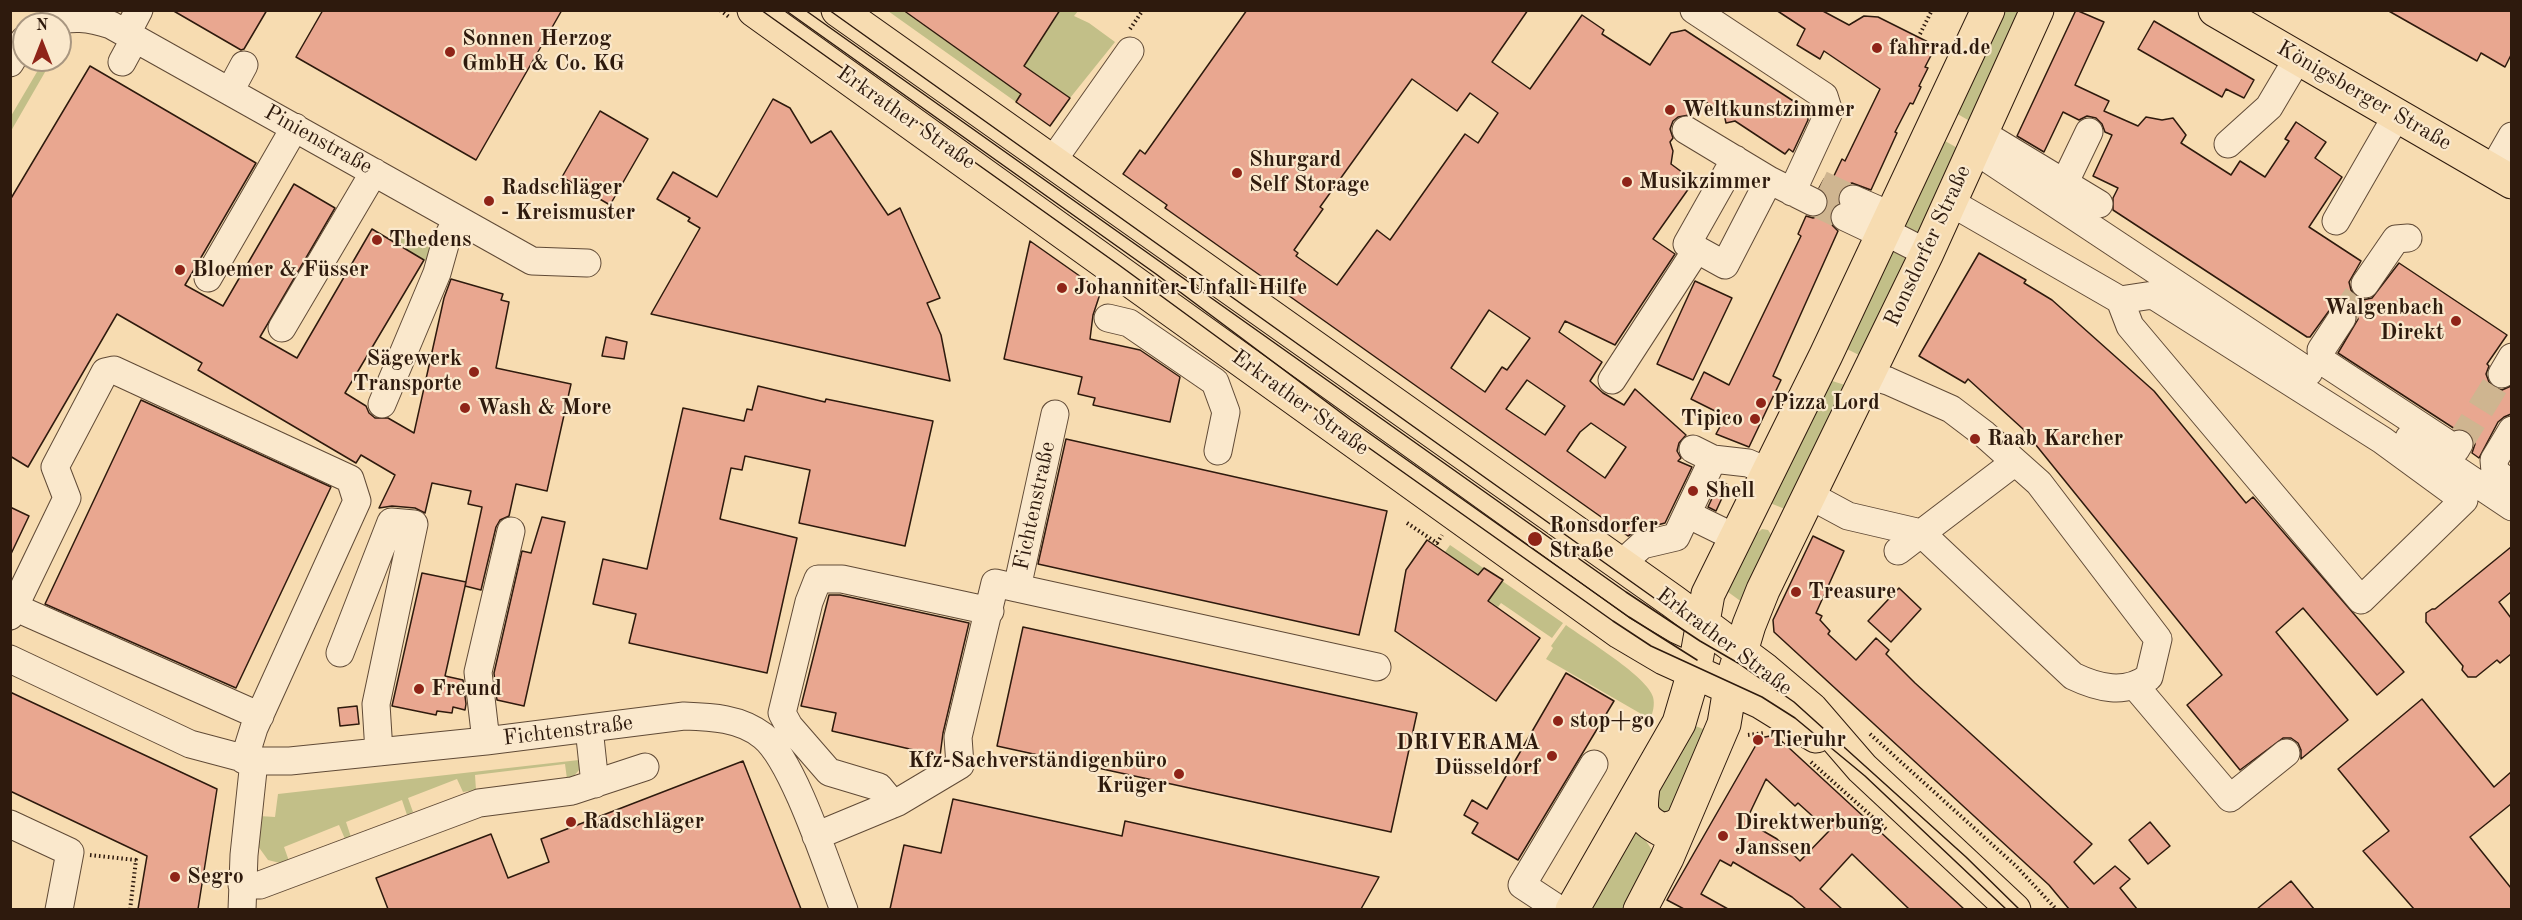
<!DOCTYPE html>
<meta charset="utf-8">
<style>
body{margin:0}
#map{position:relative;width:2522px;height:920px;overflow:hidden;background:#f7dcb1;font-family:"Old Standard TT",serif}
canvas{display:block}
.frame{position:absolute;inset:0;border:12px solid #2e1a0d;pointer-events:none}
.north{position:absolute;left:12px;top:12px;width:60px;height:60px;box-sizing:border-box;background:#fae8cc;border:2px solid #a89680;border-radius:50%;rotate:0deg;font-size:16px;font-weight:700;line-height:24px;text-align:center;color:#2e1a0d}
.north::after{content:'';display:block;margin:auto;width:21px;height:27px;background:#8f2418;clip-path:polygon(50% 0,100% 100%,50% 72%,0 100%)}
</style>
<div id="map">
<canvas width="2522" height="920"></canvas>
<div class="frame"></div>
<div class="north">N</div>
</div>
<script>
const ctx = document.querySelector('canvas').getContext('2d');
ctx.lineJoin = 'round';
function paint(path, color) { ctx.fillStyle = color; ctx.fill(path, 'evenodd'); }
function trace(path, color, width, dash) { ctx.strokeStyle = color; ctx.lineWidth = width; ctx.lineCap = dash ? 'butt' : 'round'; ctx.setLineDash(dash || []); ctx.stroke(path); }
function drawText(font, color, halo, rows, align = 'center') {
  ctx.font = font + ' "Old Standard TT",serif'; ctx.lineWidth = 4.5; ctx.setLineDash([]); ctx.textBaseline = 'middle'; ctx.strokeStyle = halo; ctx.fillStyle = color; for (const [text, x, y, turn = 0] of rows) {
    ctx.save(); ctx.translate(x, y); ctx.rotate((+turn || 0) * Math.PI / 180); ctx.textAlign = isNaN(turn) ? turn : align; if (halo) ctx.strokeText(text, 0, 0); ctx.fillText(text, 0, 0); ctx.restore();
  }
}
paint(new Path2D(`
 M888 11H903L1008 84 1031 52 1033 53 1060 11H1078L1074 16 1089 23 1115 42 1070 98 1035 74 1016 102Z
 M2002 11H2027L1977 116 1968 120 1954 112Z
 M44 60H52L11 131V116Z
 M1945 141 1961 150 1922 236 1900 226Z
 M403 232 430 248 428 262 396 244Z
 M1891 245 1909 252 1863 357 1843 347Z
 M1829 380 1845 385 1785 509 1770 503Z
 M1762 529 1768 530 1772 536 1746 605 1728 592 1750 540Z
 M1450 545 1563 623 1552 638 1501 603 1498 607 1458 579 1466 567 1445 552Z
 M1566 625C1585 639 1648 677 1653 697 1655 704 1653 713 1650 719L1546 659 1553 648 1551 646Z
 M1690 724 1706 730 1671 812 1661 814 1651 798Z
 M579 760 580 769 572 778 567 779 565 764 475 775 476 790 463 792 457 779 408 798 413 812 407 815 402 800 346 822 351 837 345 839 339 825 284 847 289 861 280 863 268 860 255 842 259 816 275 817 278 794Z
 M1638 829 1656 856 1628 909 1583 910 1628 831Z`), '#c2bf88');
const building = new Path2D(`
 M172 10H267L244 49 241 50Z
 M323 10H562L476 160 296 57Z
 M903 10H1060L1024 66 1070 98 1050 126 1016 102 1021 94Z
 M1247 10H1528L1492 62 1530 89 1582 15 1604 30 1602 34 1650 65 1671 33 1685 30 1807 110 1808 120 1793 152 1789 149 1785 154 1735 121 1726 123 1724 114 1701 99 1689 115 1678 117 1673 121 1670 129 1673 138 1670 142 1673 151 1671 164 1694 181 1653 239 1675 254 1615 345 1565 321 1559 332 1602 362 1590 381 1603 393 1624 405 1635 389 1686 435 1679 443 1677 451 1681 458 1678 461 1692 467 1665 523 1638 530 1628 536 1165 208 1167 205 1123 174 1140 150 1145 154ZM1412 79 1457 111 1470 93 1498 113 1478 143 1465 134 1390 240 1377 230 1337 285 1296 256 1298 253 1294 250 1323 209 1320 207ZM1489 310 1530 338 1507 370 1502 367 1485 392 1451 368ZM1527 380 1565 406 1545 435 1506 409ZM1591 423 1626 447 1605 478 1567 451 1580 432Z
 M1776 10H1821L1849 25 1864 16 1878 17 1936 46 1925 67 1928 68 1919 86 1921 87 1913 104 1910 103 1895 132 1897 133 1871 190 1852 183 1844 186 1839 192 1838 203 1831 210 1829 218 1832 225 1838 231 1773 376 1781 380 1749 447 1716 434 1723 421 1719 420 1721 414 1691 399 1704 372 1729 385 1801 236 1798 234 1806 216 1813 218 1821 215 1827 208 1829 202 1826 194 1819 188 1824 179 1831 182 1842 159 1845 161 1880 89 1824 51 1820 59 1797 45 1805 29Z
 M2076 10 2104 22 2075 85 2109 101 2104 111 2138 126 2146 117 2162 120 2173 118 2186 135 2181 143 2231 175 2240 161 2265 177 2289 141 2285 139 2296 122 2326 142 2315 158 2342 177 2309 227 2361 261 2349 282 2351 290 2356 297 2363 300 2372 298 2399 263 2507 335 2487 364 2489 366 2486 374 2489 382 2495 388 2502 390 2511 386V414L2504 417 2498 422 2479 458 2472 453 2475 444 2473 437 2468 431 2455 429 2338 353 2358 319 2356 311 2351 305 2343 302 2334 304 2310 337H2307L2113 210V198L2118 188 2093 176 2112 135 2105 132 2102 124 2096 118 2087 116 2079 120 2063 112 2044 152 2017 136Z
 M2387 10H2511V55L2505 67 2481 53 2477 61Z
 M2154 21 2254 80 2244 98 2226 89 2222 97 2138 49Z
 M90 66 256 163 185 285 223 306 294 184 335 208 260 337 297 358 372 229 424 260 345 393 366 406 369 413 375 418H388L414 433 444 298 451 279 503 294 501 300 509 302 496 368 571 384 547 491 516 484 509 516 500 520 496 527 481 590 465 586 482 507 468 504 471 491 432 483 425 513 415 508 392 506 379 508 395 475 361 455 356 463 198 370 202 363 117 314 28 467 10 456V200Z
 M773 99 790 108 811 143 831 131 888 215 900 208 940 298 927 303 941 335 950 381 651 314 700 228 688 221 690 218 657 199 673 172 717 197Z
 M600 111 648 139 610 205 562 177Z
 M1030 241 1101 291 1093 315 1090 339 1140 350 1180 377 1170 422 1093 405 1095 398 1078 394 1082 377 1004 359Z
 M1979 253 2026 280 2024 283 2052 300 2154 391 2246 503 2253 497 2404 672 2377 695 2303 608 2276 632 2348 720 2301 759V750L2298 743 2291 738H2283L2240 770 2187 705 2222 675 2023 429 1968 379 1965 383 1919 356Z
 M1695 281 1732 298 1693 380 1657 364Z
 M606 337 627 342 624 359 602 356Z
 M758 386 825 402 826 399 933 421 905 546 799 523 810 470 745 456 742 470 731 468 720 519 797 538 767 673 629 643 636 614 593 604 603 559 647 569 683 408 744 421 747 409 752 410Z
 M141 400 331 487 236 688 45 604Z
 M1066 439 1387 511 1359 635 1038 564Z
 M1720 481 1728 485 1716 511 1708 507Z
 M10 507 29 516 10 556Z
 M542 517 565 522 524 706 497 700 494 673 522 551 531 553Z
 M1813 536 1844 551 1816 613 1822 616 1820 620 1830 631 1828 634 1856 660 1876 638 1889 650 1886 654 1915 683 2092 844 2074 862 2094 884 2115 866 2130 879 2120 888 2137 909H2069L2049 885 1774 632 1773 620Z
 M1427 540 1478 575 1484 568 1503 580 1488 601 1540 638 1496 701 1395 631 1406 570Z
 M2511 547V592L2499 602 2511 618V654L2500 663 2497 660 2476 677H2468L2462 670 2463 666 2426 622V613L2432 609H2435Z
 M422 573 466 582 445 676 463 680 466 704 465 710 453 707 452 713 437 711 436 715 392 706Z
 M1899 588 1921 609 1891 642 1868 621Z
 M829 595H840L969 623 943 733 940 756 832 731 836 713 801 706Z
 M1023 627 1417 713 1391 832 997 746Z
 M1566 673 1614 701 1518 860 1472 833 1478 823 1464 815 1472 800 1487 809Z
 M10 692 217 789 198 909H138L147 856 10 791Z
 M2422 699 2494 787 2511 772V804L2470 837 2511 888V909H2414L2363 851 2389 831 2338 769Z
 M357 706 359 724 340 726 338 708Z
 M1775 735 1939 886 1964 909H1909L1852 854 1820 889 1842 909H1806L1792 897 1733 862 1731 866 1720 860 1701 894 1728 909H1684L1667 900 1760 738ZM1766 779 1795 806 1798 803 1829 831 1800 861 1777 839 1746 821Z
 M743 761 801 909H388L376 878 491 834 508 878 549 862 541 839Z
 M953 799 1122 836 1125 821 1379 877 1361 909H890L904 845 941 853Z
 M2150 822 2170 846 2148 864 2129 840Z
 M2291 881 2314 909H2257Z`);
paint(building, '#e9a790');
trace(building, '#2e1a0d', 1.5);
trace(new Path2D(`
 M1821 184 1853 199
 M1813 202 1845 217
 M2342 318 2365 284
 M2459 444 2502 374`), '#cfb590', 27, [27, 14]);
const minor = new Path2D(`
 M1694 10 1824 96 1829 112 1792 192
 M49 24C71 15 90 18 111 25L532 261 587 263
 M127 33 139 10
 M122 62 135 38
 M10 63 24 40
 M230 91 244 65
 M1686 130 1769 180 1813 202
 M1980 132 2099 204
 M2228 144 2269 107 2298 58
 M1973 149 2309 372
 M1735 159 1687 244 1725 265 1769 180
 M1051 163 1130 51
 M2492 171 2512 136
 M2065 182 2089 132
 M1853 199 1892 216
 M1950 202 2120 300 2130 326 2361 600 2464 500 2382 440 2153 295 2120 300
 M1845 217 1883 235
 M2336 221 2397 115
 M1884 231 1927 253
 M208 278 295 127
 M2365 284 2396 239 2408 238
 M1108 318 1129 323 1215 382 1226 412 1218 451
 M2342 318 2321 350 2322 361 2456 449 2459 444
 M282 328 374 172
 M2502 374 2512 357
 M1612 380 1697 249
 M382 404 437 273 446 241 457 219
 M2512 430 2494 460 2495 472 2512 484
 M2409 438 2512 507
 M1693 449 1713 459 1748 463 1769 472
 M1809 495 1848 516 1921 533 2073 676C2098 688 2125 695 2149 677L2158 639 2039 483 1984 434 1951 409 1888 381 1868 375
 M1687 514 1736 538
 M1898 551 2015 462
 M1619 566 1642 545 1676 537 1713 459
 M1017 588 1377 667
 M14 607 260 716
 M10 616 67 498 55 467 105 372 114 370 350 479 357 501 254 728 244 760
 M340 653 391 522 414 524 376 704 379 752
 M10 659 190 744 254 761H290L486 741 684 716C712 717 740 718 763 736 794 761 828 869 844 910
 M2136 687 2230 798 2286 753
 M589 728 595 784
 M486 741 478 672 511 531
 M893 804 879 787 829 772 789 726 782 713 809 602 818 579H842L990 611
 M10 824 70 852 59 910
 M816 836 898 802 960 765 958 737 995 583 1017 588 1055 414
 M242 885H260L479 803 572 791 645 767
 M242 910 244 855 254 761
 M1560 910 1522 885 1594 764`);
const major = new Path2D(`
 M754 10 1620 632 1664 658 1761 702 1816 736
 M838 10 1674 602 1765 670 1811 709 1862 768 2014 910
 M2215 10 2512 182
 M1643 787C1640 811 1639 818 1662 830L1674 827 1682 822
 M1572 910 1679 723 1694 672 1708 594 1826 355 1988 10
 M1640 910 1667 858 1724 724 1730 688 1749 625 1763 590 1927 253 2037 10`);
trace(minor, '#604a36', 29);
trace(major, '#2e1a0d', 35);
trace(new Path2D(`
 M720 10 729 17
 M1130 29 1143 10
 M1920 34 1932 10
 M1407 523 1437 543 1442 535
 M1870 734 2016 866 2057 910
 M1748 735 1764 733
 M1811 762 1886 829
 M90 855 136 860 130 910`), '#2e1a0d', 4, [1.5, 3]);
trace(minor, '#fae8cc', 27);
trace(major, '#f7dcb1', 33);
trace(new Path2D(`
 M761 10 1119 265 1355 438 1613 621 1651 646 1762 697 1795 718 1865 776 2007 910
 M785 10 1156 274 1352 421 1629 617 1697 660
 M805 10 1626 592 1700 641 1738 663 1794 702 1966 857 2020 910
 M829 10 1706 635`), '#2e1a0d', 1.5);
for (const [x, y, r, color] of [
 [1877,48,6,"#8f2418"],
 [450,52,6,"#8f2418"],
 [1670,110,6,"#8f2418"],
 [1237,173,6,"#8f2418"],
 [1627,182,6,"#8f2418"],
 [489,201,6,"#8f2418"],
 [377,240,6,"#8f2418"],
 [180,270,6,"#8f2418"],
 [1062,288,6,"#8f2418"],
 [2456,321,6,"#8f2418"],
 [474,372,6,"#8f2418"],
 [1761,403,6,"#8f2418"],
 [465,408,6,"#8f2418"],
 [1755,419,6,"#8f2418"],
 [1975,439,6,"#8f2418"],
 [1693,491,6,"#8f2418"],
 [1535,539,8,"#8f2418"],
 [1796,592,6,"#8f2418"],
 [419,689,6,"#8f2418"],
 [1558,721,6,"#8f2418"],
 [1758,740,6,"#8f2418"],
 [1552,756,6,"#8f2418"],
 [1179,774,6,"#8f2418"],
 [571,822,6,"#8f2418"],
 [1723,836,6,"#8f2418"],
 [175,877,6,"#8f2418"]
]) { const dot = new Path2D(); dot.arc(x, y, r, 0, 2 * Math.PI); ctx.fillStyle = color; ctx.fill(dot); trace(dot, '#fae8cc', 2); }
drawText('bold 22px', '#2e1a0d', '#fae8cc', [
 ["Sonnen Herzog",462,39],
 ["GmbH & Co. KG",462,64],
 ["fahrrad.de",1889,48],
 ["Weltkunstzimmer",1682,110],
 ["Shurgard",1249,160],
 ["Self Storage",1249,185],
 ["Musikzimmer",1639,182],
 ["Radschläger",501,188],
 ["- Kreismuster",501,213],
 ["Thedens",389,240],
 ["Bloemer & Füsser",192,270],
 ["Johanniter-Unfall-Hilfe",1074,288],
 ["Walgenbach",2444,308,"right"],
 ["Direkt",2444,333,"right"],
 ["Sägewerk",462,359,"right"],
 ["Transporte",462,384,"right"],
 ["Pizza Lord",1773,403],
 ["Wash & More",477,408],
 ["Tipico",1743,419,"right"],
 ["Raab Karcher",1987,439],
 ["Shell",1705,491],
 ["Ronsdorfer",1549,526],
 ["Straße",1549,551],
 ["Treasure",1808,592],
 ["Freund",431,689],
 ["stop+go",1570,721],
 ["Tieruhr",1770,740],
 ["DRIVERAMA",1540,743,"right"],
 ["Düsseldorf",1540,768,"right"],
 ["Kfz-Sachverständigenbüro",1167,761,"right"],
 ["Krüger",1167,786,"right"],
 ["Radschläger",583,822],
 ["Direktwerbung",1735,823],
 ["Janssen",1735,848],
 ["Segro",187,877]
], 'left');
drawText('22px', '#2e1a0d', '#fae8cc', [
 ["Königsberger Straße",2364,96,30],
 ["Erkrather Straße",906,118,35],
 ["Pinienstraße",318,140,29],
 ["Ronsdorfer Straße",1928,246,-65],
 ["Erkrather Straße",1300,403,36],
 ["Fichtenstraße",1035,506,-78],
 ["Erkrather Straße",1724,642,37],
 ["Fichtenstraße",568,731,-7]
]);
</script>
